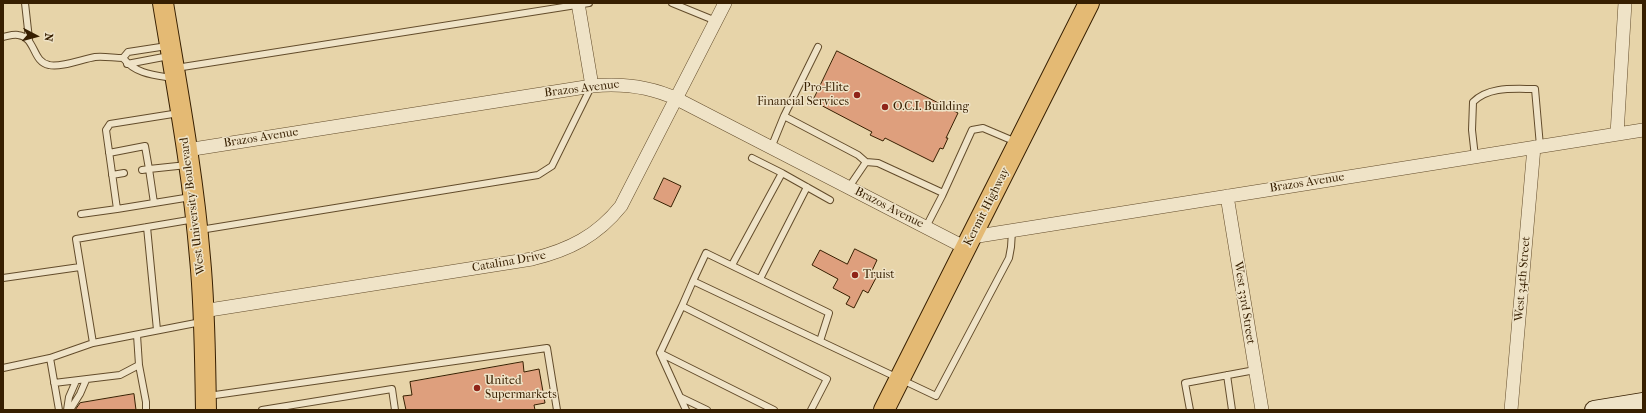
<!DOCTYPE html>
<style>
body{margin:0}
#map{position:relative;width:1646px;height:413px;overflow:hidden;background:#e7d4a9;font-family:"IM FELL French Canon",serif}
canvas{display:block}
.frame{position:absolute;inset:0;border:4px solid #371f01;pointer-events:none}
.north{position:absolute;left:16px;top:16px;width:40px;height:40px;-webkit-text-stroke:3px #efe3c7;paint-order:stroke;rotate:96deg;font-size:11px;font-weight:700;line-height:16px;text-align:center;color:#371f01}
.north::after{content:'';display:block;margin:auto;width:14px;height:18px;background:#371f01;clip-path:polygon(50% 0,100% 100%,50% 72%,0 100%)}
</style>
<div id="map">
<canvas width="1646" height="413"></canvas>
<div class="frame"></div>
<div class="north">N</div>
</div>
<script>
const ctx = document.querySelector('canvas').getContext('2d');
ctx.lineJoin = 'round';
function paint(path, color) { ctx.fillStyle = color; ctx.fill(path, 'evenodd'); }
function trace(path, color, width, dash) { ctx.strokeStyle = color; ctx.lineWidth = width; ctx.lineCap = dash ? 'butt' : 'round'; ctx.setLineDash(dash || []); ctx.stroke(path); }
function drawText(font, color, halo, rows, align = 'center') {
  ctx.font = font + ' "IM FELL French Canon",serif'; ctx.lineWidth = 3; ctx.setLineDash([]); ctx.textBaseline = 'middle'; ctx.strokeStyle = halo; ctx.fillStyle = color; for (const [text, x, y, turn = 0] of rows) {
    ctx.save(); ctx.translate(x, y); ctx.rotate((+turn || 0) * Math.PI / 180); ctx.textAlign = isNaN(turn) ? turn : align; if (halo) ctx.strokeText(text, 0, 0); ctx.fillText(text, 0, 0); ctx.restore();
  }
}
const building = new Path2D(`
 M837 51 958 113 946 138H948L943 149 940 148 933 162 885 138 883 141 870 135 872 132 813 101Z
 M664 178 681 186 671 207 654 199Z
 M855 249 877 260 871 273 877 276 868 293 863 290 854 308 846 304 850 297 833 288 838 279 812 265 820 250 847 264Z
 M523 362 524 372 539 369 545 403 534 405 535 410H406L403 396 412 395 410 382Z
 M134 394 136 410H75L80 403Z`);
paint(building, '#de9f7d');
trace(building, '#371f01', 1);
const lane = new Path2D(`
 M25 3 29 39
 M672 3 716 21
 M3 37C8 36 14 34 18 35 36 37 32 62 49 65 60 68 83 59 95 57 104 56 114 58 123 58
 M167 46 128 52 123 58C136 74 153 75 172 78
 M127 64 169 56
 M176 68 589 3
 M179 113 110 124 106 130 117 209 191 197
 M784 116 858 155 866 162
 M771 148 784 116 818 47
 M109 153 145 146 149 169 142 170
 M1475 157 1472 130 1473 102C1489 86 1514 89 1535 89L1540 146
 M752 158 782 173
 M112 175 124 173
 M849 187 866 162 878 163 943 193
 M154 203 149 169 187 165
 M81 214 117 209
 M195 219 76 239 93 343 201 322
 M147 227 157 330
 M926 227 942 196 972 130 983 128 1016 142
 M200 230 538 175 552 166 591 87
 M732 265 782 173 830 200
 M3 278 80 267
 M760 279 807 187
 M693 281 706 253 829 313 820 341
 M137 335 139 365
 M660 353 682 306
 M50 358 59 410
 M3 368 50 358 93 343
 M1227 375 1232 410
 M54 383 120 375 139 365 146 402V410
 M208 396 547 348 557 410
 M680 397 686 410
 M67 410 69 397 76 381
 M70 410 80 394 86 380
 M262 410 392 389 395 410
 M707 410 680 397 660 353 774 410
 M811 410 827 379 682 306 693 281 936 396 1009 258 1011 247 1012 231
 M1190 410 1185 383 1255 370`);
const street = new Path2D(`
 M578 3 592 86
 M1617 134 1625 3
 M187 150 592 86C622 83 649 86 677 99L966 248
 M1227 196 1262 410
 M972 237 1643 130
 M203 311 532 259C569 250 597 236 621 206L725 3
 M1511 410 1534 147`);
const secondary = new Path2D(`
 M1594 410 1643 402`);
const primary = new Path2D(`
 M163 3C177 88 193 173 200 258 205 309 205 360 206 410
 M884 410 1089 3`);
trace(lane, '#634c2b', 8);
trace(street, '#634c2b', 14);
trace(secondary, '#371f01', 20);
trace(primary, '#371f01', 22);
trace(lane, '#efe3c7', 6);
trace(street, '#efe3c7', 13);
trace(secondary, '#efe3c7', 18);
trace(primary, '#e4ba74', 20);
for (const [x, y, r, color] of [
 [857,95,4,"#8f2418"],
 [885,107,4,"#8f2418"],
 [855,275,4,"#8f2418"],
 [477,388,4,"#8f2418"]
]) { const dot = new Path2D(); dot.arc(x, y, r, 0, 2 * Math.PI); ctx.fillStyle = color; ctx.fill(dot); trace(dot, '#efe3c7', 1.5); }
drawText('12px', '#371f01', '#efe3c7', [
 ["Pro-Elite",849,88,"right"],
 ["Financial Services",849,102,"right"],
 ["O.C.I. Building",893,107],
 ["Truist",863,275],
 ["United",485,381],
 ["Supermarkets",485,395]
], 'left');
drawText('12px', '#371f01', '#efe3c7', [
 ["Brazos Avenue",582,89,-7],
 ["Brazos Avenue",261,138,-9],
 ["Brazos Avenue",1307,183,-9],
 ["West University Boulevard",193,206,-97],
 ["Kermit Highway",987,207,-63],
 ["Brazos Avenue",889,208,27],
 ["Catalina Drive",509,262,-10],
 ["West 34th Street",1523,279,-85],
 ["West 33rd Street",1244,303,81]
]);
</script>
